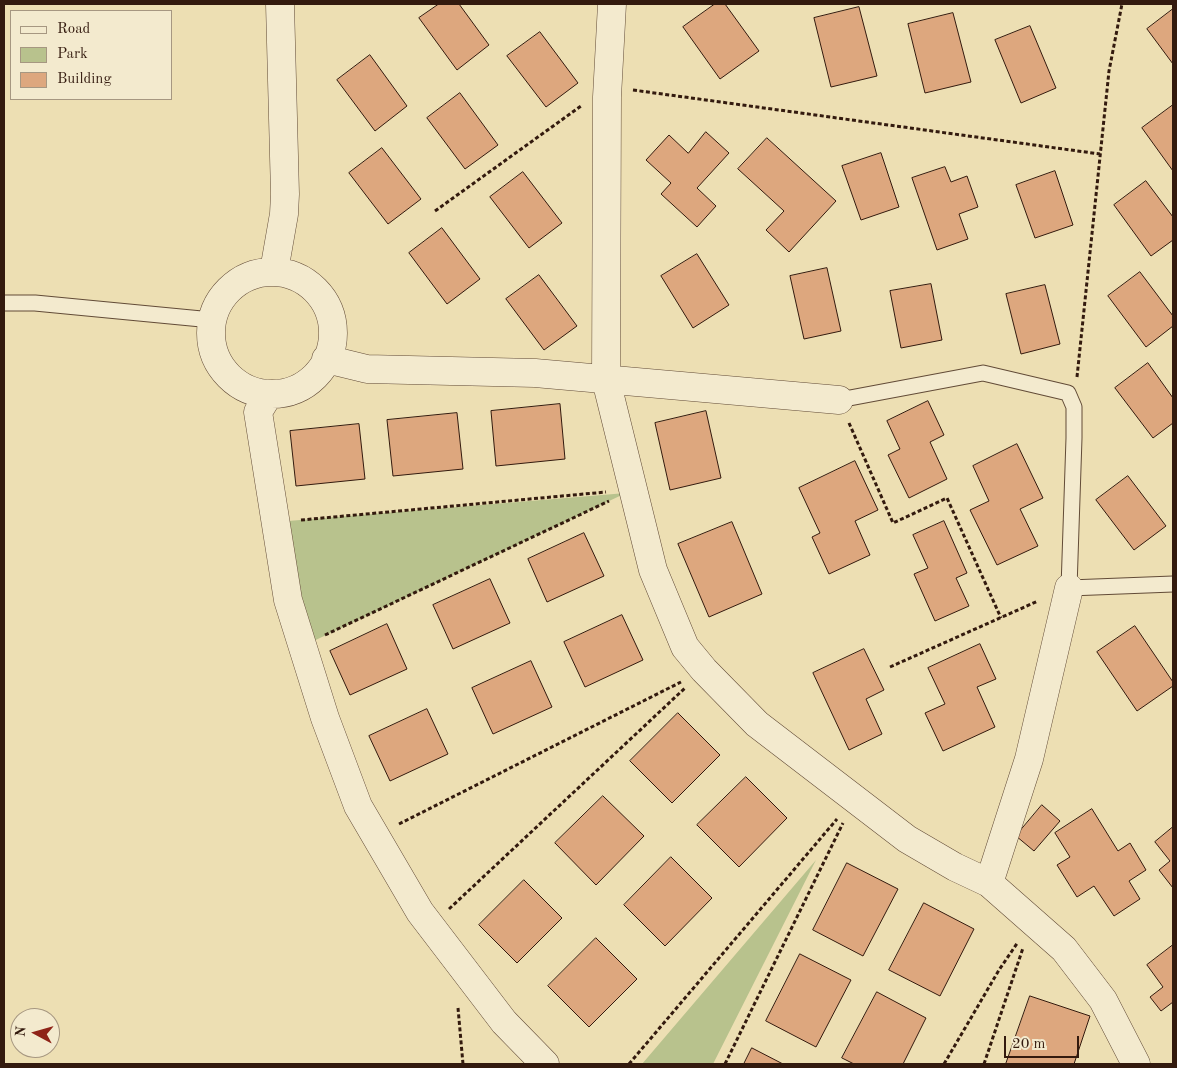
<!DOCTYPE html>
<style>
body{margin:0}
#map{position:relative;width:1177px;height:1068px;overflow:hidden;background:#eddfb3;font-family:"Old Standard TT",serif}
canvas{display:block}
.frame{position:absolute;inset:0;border:5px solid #331a0e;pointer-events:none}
.legend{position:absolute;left:10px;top:10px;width:162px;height:90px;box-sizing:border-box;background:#f3eace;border:1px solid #a69781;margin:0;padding:6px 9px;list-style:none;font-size:15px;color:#331a0e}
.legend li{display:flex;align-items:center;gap:10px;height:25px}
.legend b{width:25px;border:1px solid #a69781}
.north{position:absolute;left:10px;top:1008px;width:50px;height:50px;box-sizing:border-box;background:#f3eace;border:1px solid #a69781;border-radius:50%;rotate:276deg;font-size:14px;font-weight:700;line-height:20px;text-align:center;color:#331a0e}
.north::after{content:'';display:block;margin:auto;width:18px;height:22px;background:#8f2418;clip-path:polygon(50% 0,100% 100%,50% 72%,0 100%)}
.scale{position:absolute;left:1004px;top:1036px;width:75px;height:22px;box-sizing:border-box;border:2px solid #331a0e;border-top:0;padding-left:6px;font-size:15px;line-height:18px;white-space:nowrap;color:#331a0e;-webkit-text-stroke:4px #f3eace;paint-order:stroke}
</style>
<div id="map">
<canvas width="1177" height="1068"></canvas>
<div class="frame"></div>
<ul class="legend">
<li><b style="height:6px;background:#f3eace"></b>Road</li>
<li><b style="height:14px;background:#b8c28d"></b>Park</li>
<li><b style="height:14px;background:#dda77e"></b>Building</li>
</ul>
<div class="north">N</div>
<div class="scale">20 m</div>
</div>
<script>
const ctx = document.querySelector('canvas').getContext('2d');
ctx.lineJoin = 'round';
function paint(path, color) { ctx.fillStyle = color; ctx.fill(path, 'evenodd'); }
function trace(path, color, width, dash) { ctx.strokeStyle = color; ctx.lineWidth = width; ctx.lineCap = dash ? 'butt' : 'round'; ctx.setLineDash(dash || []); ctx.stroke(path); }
paint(new Path2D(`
 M626 493 303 646 276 522Z
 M816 860 713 1064H642Z`), '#b8c28d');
const building = new Path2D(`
 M439 4H459L489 45 457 70 419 18Z
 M715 4H725L759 51 720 79 683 27Z
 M859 7 877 76 831 87 814 18Z
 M1173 9V64L1147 29Z
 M953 13 971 82 925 93 908 24Z
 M1030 26 1056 88 1021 103 995 40Z
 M540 32 578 83 546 107 507 56Z
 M370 55 407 106 375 131 337 80Z
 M460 93 498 145 465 169 427 118Z
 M1173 105V171L1142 128Z
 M706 132 729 153 697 188 716 206 697 227 661 194 671 183 646 160 669 135 688 153Z
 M767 138 836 201 789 252 766 230 784 211 738 169Z
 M382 148 421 199 388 224 349 173Z
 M881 153 899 207 861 220 842 166Z
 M945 167 951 182 967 176 978 207 959 214 968 239 937 250 912 178Z
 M1055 171 1073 225 1035 238 1016 185Z
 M523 172 562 223 529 248 490 197Z
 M1146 181 1173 217V240L1151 256 1114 205Z
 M442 228 480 279 447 304 409 253Z
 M697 254 729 305 693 328 661 276Z
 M827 268 841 331 804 339 790 276Z
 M1140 272 1173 316V326L1146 347 1108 296Z
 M539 275 577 326 544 350 506 299Z
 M931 284 942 340 901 348 890 291Z
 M1045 285 1060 344 1021 354 1006 294Z
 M1148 363 1173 398V423L1153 438 1115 388Z
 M928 401 944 435 930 442 947 479 909 498 888 455 900 449 887 421Z
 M560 404 565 459 496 466 491 411Z
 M706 411 721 478 670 490 655 423Z
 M457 413 463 469 393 476 387 420Z
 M359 424 365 479 296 486 290 431Z
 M1017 444 1043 498 1020 509 1038 546 997 565 970 510 989 501 973 466Z
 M855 461 878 510 855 521 870 555 829 574 812 537 820 533 799 488Z
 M1128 476 1166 526 1134 550 1096 500Z
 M944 521 967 573 956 578 969 606 935 621 914 574 928 568 913 535Z
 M732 522 762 594 709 617 678 544Z
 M584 533 604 576 547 602 528 559Z
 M490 579 510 623 453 649 433 605Z
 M622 615 643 660 585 687 564 642Z
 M387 624 407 669 350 695 330 651Z
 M1135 626 1173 682V686L1137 711 1097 652Z
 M980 644 996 679 977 687 995 727 943 751 925 713 945 704 928 668Z
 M864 649 884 690 866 699 882 734 849 750 813 673Z
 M531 661 552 707 493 734 472 688Z
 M427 709 448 754 390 781 369 736Z
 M678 713 720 755 672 803 630 761Z
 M746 777 787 818 739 867 697 825Z
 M603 796 644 836 596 885 555 843Z
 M1042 805 1060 821 1034 851 1016 836Z
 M1092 809 1118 851 1130 843 1146 870 1129 881 1140 899 1114 916 1094 886 1077 897 1057 865 1070 857 1055 833Z
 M1173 827V888L1159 870 1170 861 1155 842Z
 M671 857 712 898 665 946 624 905Z
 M847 863 898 889 863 956 813 930Z
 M524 880 562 918 517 963 479 925Z
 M924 903 974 929 940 996 889 970Z
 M596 938 637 979 589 1027 548 986Z
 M1173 945V1002L1161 1011 1150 997 1163 987 1147 965Z
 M800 954 851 980 816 1047 766 1021Z
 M877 992 926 1018 903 1064H854L842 1058Z
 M1030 996 1090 1016 1074 1064H1006Z
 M752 1048 783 1064H744Z`);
paint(building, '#dda77e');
trace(building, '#331a0e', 1);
const service = new Path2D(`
 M4 303H35L212 320
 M839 400 983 373 1068 393 1074 407V438L1069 588 1173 584`);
const minor = new Path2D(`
 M612 4 607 97 606 380 653 570 685 647 704 670 757 724 907 839 955 867 989 883 1064 949 1103 1000 1136 1064
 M274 271 284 214 285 194 280 4
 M211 333a61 61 0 1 1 122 0a61 61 0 1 1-122 0Z
 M326 359 367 369 535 373 839 400
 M269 394 258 412 288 600 325 718 358 806 420 912 504 1022 545 1064
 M989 883 1029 759 1069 588`);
trace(service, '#624b37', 17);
trace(minor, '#624b37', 29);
trace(new Path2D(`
 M633 90 1100 154
 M435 211 581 106
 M1077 377 1109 71 1122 4
 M849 423 893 523 947 498 1001 618
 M301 520 606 492
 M325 635 609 501
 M890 667 1038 601
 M399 824 681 682
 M449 909 685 688
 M458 1008 463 1064
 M629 1064 837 819
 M725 1064 843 823
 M944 1064 999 970 1018 942
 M984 1064 1023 948`), '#331a0e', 3, [4, 2.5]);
trace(service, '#f3eace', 15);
trace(minor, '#f3eace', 28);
</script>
